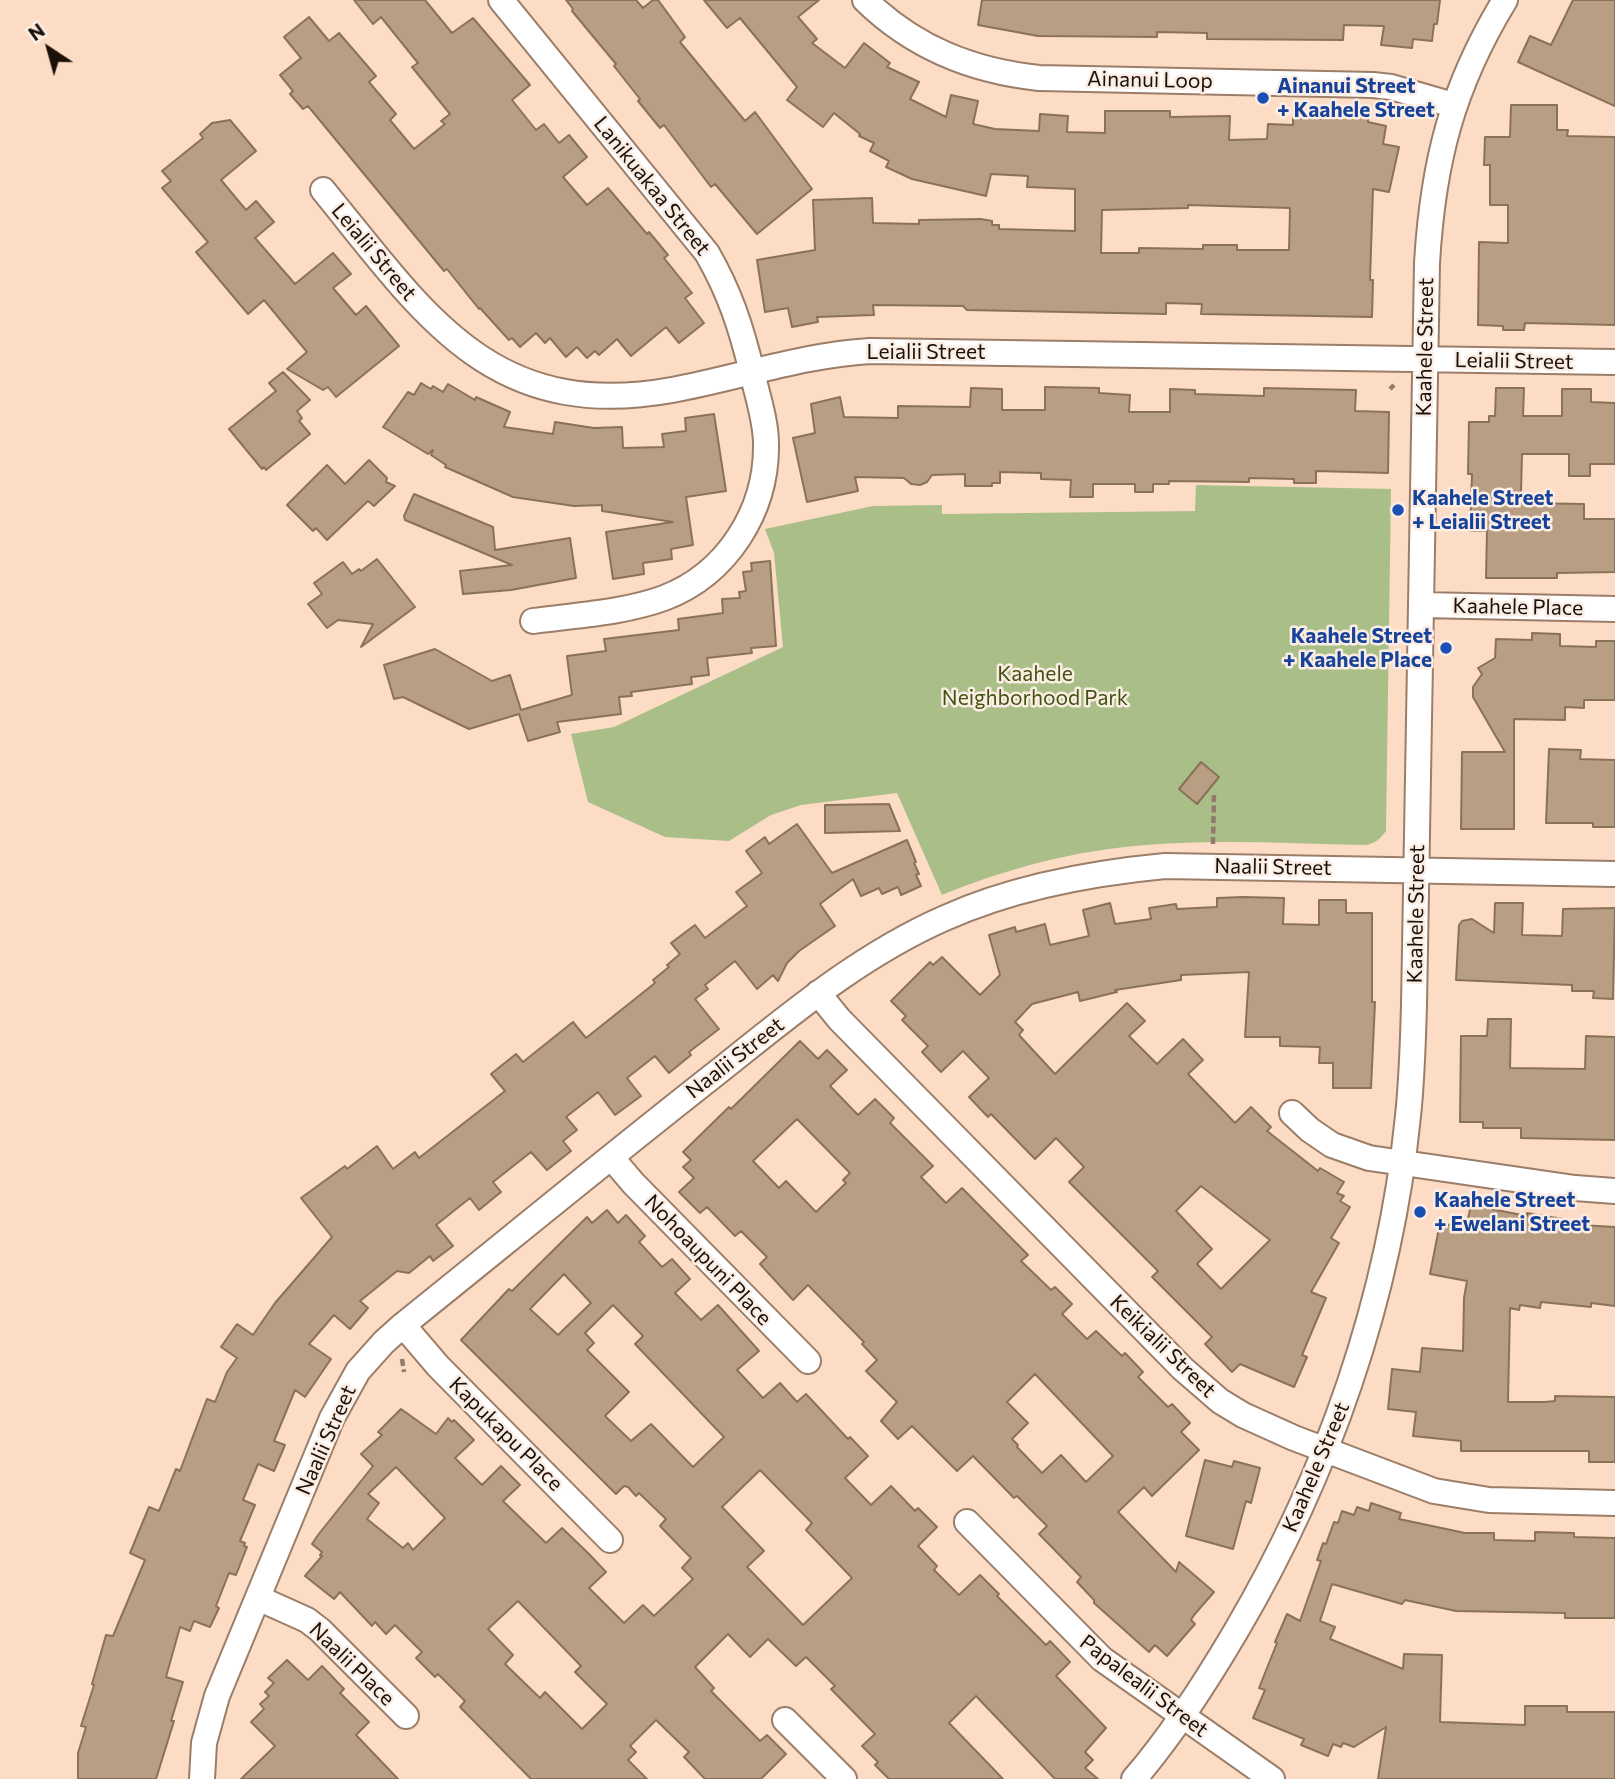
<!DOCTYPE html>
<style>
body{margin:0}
#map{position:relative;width:1615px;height:1779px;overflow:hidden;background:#fcdcc4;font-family:Commissioner,sans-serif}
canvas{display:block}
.north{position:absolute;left:14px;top:14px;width:70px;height:70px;-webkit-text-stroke:5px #fbede4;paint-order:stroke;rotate:324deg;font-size:19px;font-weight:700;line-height:28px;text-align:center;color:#1c1109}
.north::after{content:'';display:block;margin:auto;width:24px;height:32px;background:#1c1109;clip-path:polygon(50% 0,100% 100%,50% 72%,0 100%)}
</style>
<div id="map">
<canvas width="1615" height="1779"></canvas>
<div class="north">N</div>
</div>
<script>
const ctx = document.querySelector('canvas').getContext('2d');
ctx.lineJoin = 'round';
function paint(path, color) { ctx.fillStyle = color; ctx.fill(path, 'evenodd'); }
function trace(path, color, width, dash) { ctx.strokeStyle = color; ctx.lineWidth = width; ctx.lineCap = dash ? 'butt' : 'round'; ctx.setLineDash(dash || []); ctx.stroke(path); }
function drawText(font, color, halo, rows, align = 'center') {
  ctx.font = font + ' Commissioner,sans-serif'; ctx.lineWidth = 5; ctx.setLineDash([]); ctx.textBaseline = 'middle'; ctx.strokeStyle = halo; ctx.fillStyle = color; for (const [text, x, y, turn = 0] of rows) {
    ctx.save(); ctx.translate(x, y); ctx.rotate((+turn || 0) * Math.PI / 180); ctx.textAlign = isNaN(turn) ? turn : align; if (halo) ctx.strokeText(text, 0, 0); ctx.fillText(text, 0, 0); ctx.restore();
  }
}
paint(new Path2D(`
 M1196 485 1391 489 1386 831C1380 839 1376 843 1366 845 1293 844 1220 839 1147 845 1076 850 1008 868 942 895L897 793 801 805 771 815 729 841 665 837 588 802 571 734 614 727 783 647 774 553 765 529 873 506 942 505V514L1195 511Z`), '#aabf88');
const building = new Path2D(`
 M354 0H425L452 33 473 18 530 85 512 100 536 130 544 124 559 143 569 135 587 157 563 177 587 205 608 188 647 234 649 232 668 255 664 258 692 293 685 298 704 323 679 343 666 327 631 356 617 339 599 355 595 351 587 358 577 347 566 357 550 338 545 343 536 333 520 347 512 338 509 340 480 308 479 309 447 269 444 271 308 106 303 109 290 94 293 91 280 75 301 58 284 37 309 17 329 41 339 33 376 76 369 82 396 114 390 120 414 149 445 124 441 121 450 114 412 67 418 63 381 17 373 24Z
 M566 0H636L643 8 653 0H658L685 37 680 42 745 121 755 112 812 189 757 234 715 184 711 187 664 125 660 128 638 101 640 99 614 66 616 64 572 11 573 9Z
 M704 0H819L798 17 817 39 812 43 845 68 864 43 890 63 887 67 919 82 910 99 946 117 951 95 978 101 973 124 995 129 1039 131 1040 114 1068 116 1067 132 1105 133V111H1170V117L1230 116 1229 140 1267 139 1268 124 1293 125V118L1338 119 1339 113 1368 118V122L1386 126 1383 144 1399 147 1389 192 1373 189 1370 280H1373L1372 317 1201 314 1202 304 1166 303V314L967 310 963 306 873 305 874 315 817 317 818 322 792 327 788 308 765 312 757 260 815 250 813 200 872 198 873 223 919 224V220L981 219 992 221V225H999V229L1075 231V189L1027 187 1028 176 991 174 986 196 912 179 886 167 889 161 870 151 874 143 859 136 860 134 834 113 823 127 787 100 797 87 740 18 727 28ZM1188 205 1290 208 1289 250H1237V245H1203V249L1139 248V253H1101L1102 210 1188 208Z
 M982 0H1440L1437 24H1434L1432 41 1413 39 1412 48 1381 45 1384 26 1344 25 1343 40 1207 39V33L1157 32V37L1038 36 978 25Z
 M1573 0H1615V106L1518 62 1530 36 1551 45Z
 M1511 105H1557V130H1568L1567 136 1615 137V325L1525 323 1524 330H1503V326L1478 325 1479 242 1508 243V205H1490V165H1484L1485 137H1510Z
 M230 120 256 151 221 180 246 210 256 201 274 222 255 238 295 284 333 253 351 274 333 288 356 315 366 306 399 346 336 397 328 387 323 390 287 369 307 352 264 300 248 314 196 252 208 242 162 188 171 181 162 171 203 138 200 134 212 123Z
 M283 372 310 400 297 411 302 418 299 421 310 434 266 470 264 467 262 469 229 429 276 391 269 383Z
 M421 383 431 389 433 386 443 392 448 384 475 400 476 397 510 412 504 427 553 434 555 422 594 428 622 427 623 448 664 447 662 434 686 431 685 418 714 414 726 491 686 497 693 545 671 549 672 559 643 563 644 574 613 579 606 532 673 522 602 511V505L574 506 513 497 445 467 446 465 431 455 433 450 428 454 383 427 408 392 414 395Z
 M1045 387 1099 388V393L1130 395 1129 412H1170V389L1195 390V394L1264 396V388L1356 390 1355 411 1389 412 1388 473 1316 471V483H1294V479L1249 478V482L1169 481V484H1153V492H1135V484H1093V497H1070L1071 480 1041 479V473L1000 472V483H992V486H965V474L932 475 927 482 920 485 911 484 904 478 855 477 858 491 807 502 793 438 815 433 811 404 840 397 844 417 898 418V406L970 407 971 388 1002 389V410H1045Z
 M1496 388H1524L1523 416H1562V389H1591V402L1615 403V464H1590V476H1569V454H1522L1521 492 1522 503 1584 504V519H1615V572L1557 573V578H1486L1487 531H1470L1472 474H1468L1469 422H1489V416H1495Z
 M369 460 387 478 386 482 395 486 374 506 368 501 327 540 316 528 313 531 287 505 327 465 345 484Z
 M414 494 493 527 495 550 570 538 576 578 511 590 463 594 460 571 512 565 405 520 404 516Z
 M377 559 415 607 361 647 373 624 338 620 327 628 308 604 322 594 314 583 343 562 352 574 359 569 361 571Z
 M770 561 776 646 751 648 752 653 707 658 709 675 691 677 692 684 631 692 632 696 619 697 621 714 557 722 560 732 528 741 519 714 469 729 403 697 394 699 384 665 435 649 492 681 510 675 521 710 572 695 567 656 606 651 604 639 679 630 678 619 723 613 722 599 740 598 739 592 746 591 743 572 752 571 751 563Z
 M1532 633 1560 634V646L1596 647V641H1615V700H1584V708L1565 707V720L1514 719V829H1461L1462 752H1505L1473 697V687L1482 674 1478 668 1495 658 1496 639 1532 640Z
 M1549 749 1581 750 1580 759 1615 760V827H1593V823H1546Z
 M1201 762 1219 777 1197 804 1179 789Z
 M889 804 900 831 825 833V805Z
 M797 824 832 873 907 840 916 862 914 863 919 874 916 875 921 886 901 895 898 887 882 894 879 888 861 896 853 879 820 904 835 926 799 951 787 963 778 981 773 975 757 989 735 961 705 985 708 989 695 999 719 1029 689 1052 691 1055 669 1073 655 1056 627 1078 641 1096 615 1115 598 1092 566 1117 577 1130 563 1141 571 1151 547 1170 531 1152 493 1182 501 1192 479 1210 470 1198 436 1225 453 1246 433 1261 430 1256 409 1273 397 1271 360 1301 368 1308 350 1329 334 1315 309 1344 331 1359 305 1397 295 1390 274 1441 285 1445 274 1471 258 1464 243 1500 255 1505 240 1541 245 1543 244 1546 247 1547 236 1575 229 1573 216 1606 219 1608 210 1627 194 1621 190 1631 180 1627 166 1677 183 1682 171 1721H174L156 1779H78V1753L86 1727 81 1726 94 1685 92 1684 106 1635 113 1636 145 1560 130 1553 149 1507 159 1511 176 1469 180 1471 207 1399 215 1402 227 1372 237 1358 221 1347 237 1324 253 1335 275 1303 332 1237 301 1198 345 1166 347 1169 377 1146 393 1169 415 1152 419 1158 505 1091 491 1074 516 1054 523 1062 573 1022 586 1038 655 983 653 980 669 967 667 965 680 954 671 943 695 925 705 938 747 906 736 892 762 873 746 851 765 837 769 844Z
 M1243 897 1284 898 1283 924 1319 925V900H1346V913H1372V1002H1375L1371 1088H1333V1063H1319L1320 1047 1280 1046V1037H1245L1249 972 1181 975V980L1115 990 1117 992 1080 1001 1078 992 1032 1004 1015 1022 1023 1030 1019 1035 1055 1074 1127 1003 1145 1021 1129 1036 1157 1064 1183 1039 1203 1060 1188 1074 1235 1123 1251 1107 1271 1127 1267 1131 1318 1171 1320 1168 1344 1182 1337 1193 1344 1196 1340 1201 1350 1207 1331 1238 1339 1243 1311 1292 1326 1298 1302 1355 1307 1357 1294 1387 1240 1364 1232 1372 1205 1344 1212 1337 1152 1277 1158 1271 1069 1182 1084 1167 1056 1138 1035 1159 991 1114 988 1117 969 1097 989 1078 963 1051 941 1072 922 1052 928 1046 902 1020 906 1016 891 1001 930 962 933 965 942 957 980 995 1000 975 989 935 1015 927 1016 932 1045 924 1050 945 1089 936 1083 910 1110 903 1115 924 1151 919 1149 908 1176 904 1177 909 1217 907V898ZM1201 1186 1270 1240 1221 1289 1197 1264 1212 1249 1176 1211Z
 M1495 903H1523L1522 935 1562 936 1563 909 1615 908 1613 999 1593 998 1594 991H1572V985L1456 980 1459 925 1462 921 1472 919 1494 933Z
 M1488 1019H1511L1510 1068 1585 1069 1586 1036 1615 1037V1140L1521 1138V1128H1483V1122H1460L1461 1036H1487Z
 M800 1041 818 1059 827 1050 847 1070 830 1086 858 1115 875 1099 894 1118 890 1123 933 1166 921 1177 946 1203 962 1188 1028 1255 1021 1261 1051 1290 1055 1287 1072 1304 1062 1314 1087 1339 1096 1331 1122 1356 1125 1353 1143 1372 1138 1377 1168 1407 1172 1404 1190 1423 1181 1432 1199 1450 1152 1496 1144 1487 1118 1512 1176 1572 1179 1562 1214 1592 1194 1615 1191 1620 1195 1624 1167 1656 1155 1645 1149 1652 1094 1603V1600L1077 1582 1081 1577 1039 1534 1047 1526 1017 1496 1014 1498 973 1456 957 1471 912 1426 898 1439 881 1421 897 1402 866 1371 877 1360 862 1344 864 1342 808 1285 793 1300 760 1264 767 1257 741 1231 735 1236 707 1207 700 1213 679 1192 694 1178 683 1167 691 1160 683 1152 729 1107 731 1109ZM797 1119 850 1173 843 1180 846 1183 816 1212 786 1181 779 1188 753 1161ZM1035 1374 1113 1456 1086 1482 1061 1455 1042 1473 1017 1447 1018 1445 1012 1439 1028 1423 1007 1402Z
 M1471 1205 1527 1216V1213L1563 1219V1224L1615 1227V1306L1591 1303V1307L1541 1302 1540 1308 1520 1305 1519 1310 1510 1308 1508 1402H1545L1555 1401V1396L1615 1397V1462H1589V1451H1461V1441L1413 1436 1416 1412 1388 1409 1392 1369 1420 1372 1422 1348 1463 1351 1464 1298 1467 1281 1430 1274 1440 1223 1466 1228Z
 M607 1210 618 1223 626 1215 645 1236 639 1242 662 1267 672 1259 690 1279 675 1293 701 1320 718 1305 759 1351 737 1370 763 1398 780 1383 797 1402 806 1394 848 1439 850 1437 868 1456 845 1478 871 1505 891 1486 915 1511 918 1508 937 1527 918 1546 937 1566 934 1570 959 1595 980 1575 999 1594 997 1596 1046 1645 1050 1641 1070 1662 1056 1676 1106 1728 1085 1752 1093 1760 1085 1768 1098 1779H1055L976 1696 949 1723 1003 1779H889L875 1765 878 1762 862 1746 875 1734 831 1689 835 1686 806 1657 796 1666 768 1639 750 1657 728 1634 695 1667 714 1688 711 1691 760 1741 767 1735 786 1754 761 1779H705L684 1757 689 1752 656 1720 630 1746 636 1752 628 1760 647 1779H531L460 1707 465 1701 438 1674 435 1677 416 1658 422 1652 395 1625 386 1634 375 1622 372 1626 340 1592 334 1599 305 1576 322 1556 320 1555 322 1552 312 1544 318 1535 373 1466 361 1454 382 1435 378 1432 401 1409 436 1434 448 1418 452 1422 454 1420 474 1440 455 1458 482 1485 501 1466 520 1485 503 1501 546 1543 562 1528 589 1554 606 1572 589 1588 624 1623 643 1605 654 1616 693 1579 682 1568 691 1558 660 1526 666 1519 639 1493 636 1496 628 1487 624 1486 616 1494 461 1340 509 1289 512 1291 587 1217 592 1223ZM564 1274 591 1303 558 1335 530 1309ZM613 1305 643 1336 635 1344 724 1437 693 1467 651 1424 631 1441 605 1416 629 1392 587 1350 594 1343 585 1333ZM396 1467 445 1518 413 1550 408 1543 403 1548 367 1519 379 1503 368 1494ZM760 1470 812 1523 806 1530 852 1578 803 1625 747 1567 764 1551 722 1507ZM518 1601 581 1666 575 1672 607 1704 582 1729 545 1692 540 1698 505 1664 513 1655 488 1629Z
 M1205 1460 1232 1467 1234 1461 1260 1468 1251 1503 1246 1501 1233 1549 1186 1536Z
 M1371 1503 1401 1513 1399 1519 1465 1533H1494V1540L1535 1541V1532L1574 1533V1537L1615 1538V1618H1565V1613L1456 1611 1405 1600 1402 1604 1332 1584 1320 1621 1335 1627 1330 1639 1403 1669 1404 1654 1442 1655 1440 1722 1525 1725V1706H1567V1712H1615V1779H1378L1386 1727 1354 1747 1343 1743 1341 1747 1333 1744 1328 1756 1301 1745 1304 1739 1253 1718 1265 1690 1259 1688 1277 1643 1275 1642 1287 1614 1300 1621 1321 1561 1317 1560 1323 1543 1326 1544 1334 1522 1338 1523 1342 1511 1354 1515 1357 1507 1369 1511Z
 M287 1660 308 1680 322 1666 344 1689 340 1693 369 1722 356 1735 398 1779H241L275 1746 251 1722 264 1709 260 1704 269 1696 265 1692 274 1683 268 1678Z`);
paint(building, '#b89e83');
trace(building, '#8a7259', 2);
const minor = new Path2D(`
 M501 0 707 253C730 293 741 327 752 372 757 395 766 420 766 444 767 511 727 574 664 598 623 613 576 615 533 621
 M865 0C914 48 972 71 1039 78L1373 85 1391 87 1453 105
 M323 190C423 312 490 423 672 390 738 378 802 355 870 351L1615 362
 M1421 605 1615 609
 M818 993 839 1019 1183 1369 1220 1401 1243 1415 1294 1438 1434 1491 1489 1500 1615 1503
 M1292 1113 1310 1130 1332 1145 1369 1158 1575 1188 1615 1191
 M611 1157 633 1183 808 1361
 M403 1325 438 1366 610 1540
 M967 1522 1102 1659 1272 1779
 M258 1598 307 1620 320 1630 406 1716
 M785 1720 844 1779
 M202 1779 204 1743 217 1696 332 1418 358 1371 384 1342 403 1325C505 1243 606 1160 709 1079 784 1020 856 957 945 918 1014 887 1091 873 1165 866L1615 874
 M1134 1779C1173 1734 1206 1682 1236 1631 1328 1475 1390 1297 1408 1116 1412 1079 1413 1042 1414 1005L1427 263C1433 162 1452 87 1505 0`);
trace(minor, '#9b7d68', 28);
trace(new Path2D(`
 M1390 389 1394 385
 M1213 844 1214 795
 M402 1359 404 1372`), '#907a6a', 4.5, [7, 3.5]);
trace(minor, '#fff', 24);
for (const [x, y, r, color] of [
 [1263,98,7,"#1a4fb4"],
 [1398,510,7,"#1a4fb4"],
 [1446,648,7,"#1a4fb4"],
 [1420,1212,7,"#1a4fb4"]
]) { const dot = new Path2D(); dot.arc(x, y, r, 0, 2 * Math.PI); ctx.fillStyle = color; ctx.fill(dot); trace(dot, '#fbede4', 2.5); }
drawText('21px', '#1c1109', '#fbede4', [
 ["Ainanui Loop",1150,80,1],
 ["Lanikuakaa Street",652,186,51],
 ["Leialii Street",374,252,50],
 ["Kaahele Street",1425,347,-89],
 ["Leialii Street",926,352],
 ["Leialii Street",1514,361,1],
 ["Kaahele Place",1518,607,1],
 ["Naalii Street",1273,867,1],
 ["Kaahele Street",1416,914,-89],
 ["Naalii Street",735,1058,-38],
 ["Nohoaupuni Place",708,1260,46],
 ["Keikialii Street",1163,1346,44],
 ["Kapukapu Place",506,1434,45],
 ["Naalii Street",326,1440,-66],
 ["Kaahele Street",1316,1467,-67],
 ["Naalii Place",352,1664,44],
 ["Papalealii Street",1144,1686,37]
]);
drawText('bold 21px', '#164399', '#fbede4', [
 ["Ainanui Street",1277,86],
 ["+ Kaahele Street",1277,110],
 ["Kaahele Street",1412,498],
 ["+ Leialii Street",1412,522],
 ["Kaahele Street",1432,636,"right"],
 ["+ Kaahele Place",1432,660,"right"],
 ["Kaahele Street",1434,1200],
 ["+ Ewelani Street",1434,1224]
], 'left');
drawText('21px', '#3f5311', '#fbede4', [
 ["Kaahele",1035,674],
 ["Neighborhood Park",1035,698]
]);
</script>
